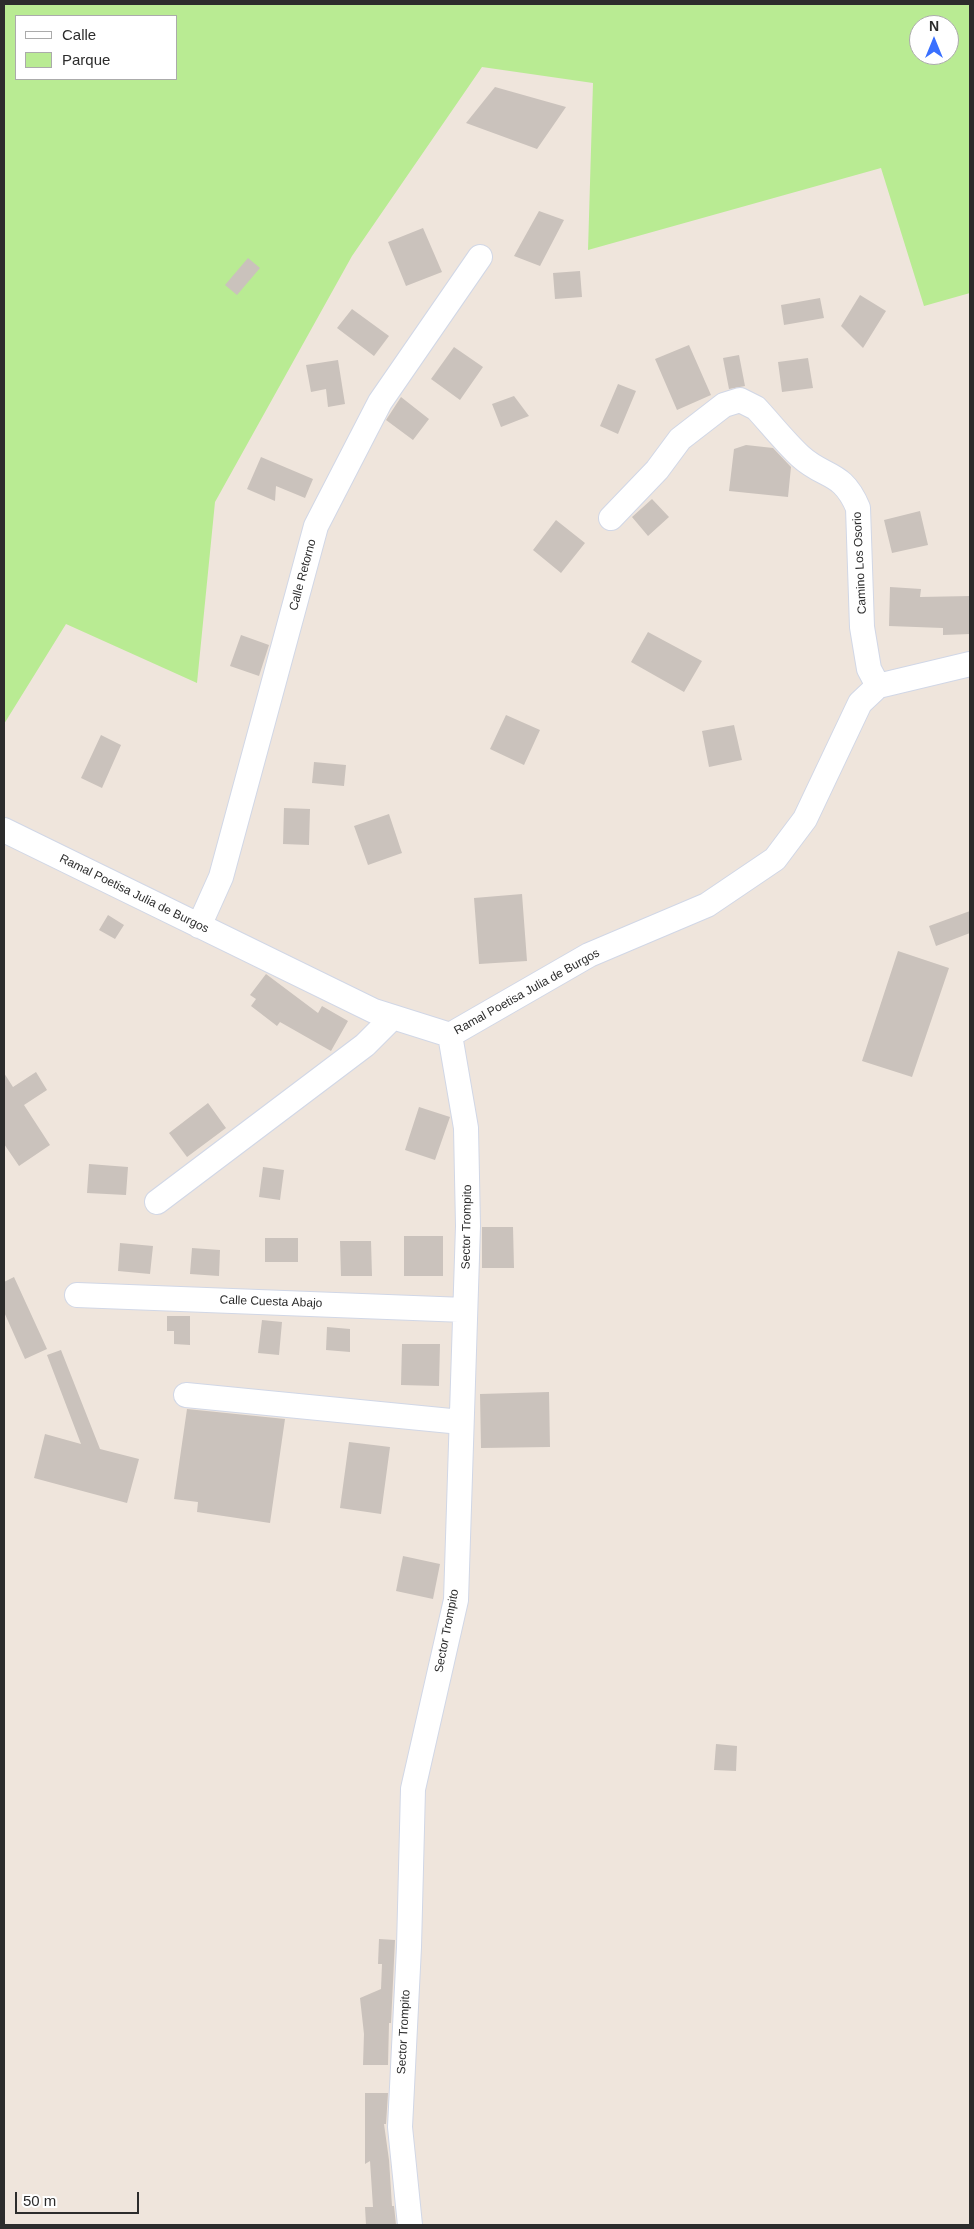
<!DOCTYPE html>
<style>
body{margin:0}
#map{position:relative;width:974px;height:2229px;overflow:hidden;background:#efe5dc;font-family:Helvetica,sans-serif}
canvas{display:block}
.frame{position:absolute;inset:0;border:5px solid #2c2c2c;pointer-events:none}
.legend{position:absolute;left:15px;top:15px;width:162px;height:65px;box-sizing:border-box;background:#fff;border:1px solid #ababab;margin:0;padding:6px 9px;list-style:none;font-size:15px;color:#2c2c2c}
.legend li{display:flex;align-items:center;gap:10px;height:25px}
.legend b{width:25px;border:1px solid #ababab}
.north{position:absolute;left:909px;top:15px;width:50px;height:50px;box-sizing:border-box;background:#fff;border:1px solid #ababab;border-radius:50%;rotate:0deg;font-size:14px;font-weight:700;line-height:20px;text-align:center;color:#2c2c2c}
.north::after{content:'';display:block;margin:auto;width:18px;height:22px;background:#3970ff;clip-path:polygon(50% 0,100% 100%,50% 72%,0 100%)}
.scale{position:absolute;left:15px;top:2192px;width:124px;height:22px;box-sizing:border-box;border:2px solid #2c2c2c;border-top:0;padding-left:6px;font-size:15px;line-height:18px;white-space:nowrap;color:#2c2c2c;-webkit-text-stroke:4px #fff;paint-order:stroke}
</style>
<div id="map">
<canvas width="974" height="2229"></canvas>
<div class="frame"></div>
<ul class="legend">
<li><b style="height:6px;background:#fff"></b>Calle</li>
<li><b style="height:14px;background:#b9eb93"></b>Parque</li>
</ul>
<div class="north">N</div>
<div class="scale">50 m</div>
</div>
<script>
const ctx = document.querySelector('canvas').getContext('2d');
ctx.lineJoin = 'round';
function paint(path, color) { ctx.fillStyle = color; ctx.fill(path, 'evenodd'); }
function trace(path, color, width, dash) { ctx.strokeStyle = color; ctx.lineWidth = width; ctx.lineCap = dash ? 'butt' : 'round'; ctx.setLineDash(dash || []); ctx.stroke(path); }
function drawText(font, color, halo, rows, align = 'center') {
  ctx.font = font + ' Helvetica,sans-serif'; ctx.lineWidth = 5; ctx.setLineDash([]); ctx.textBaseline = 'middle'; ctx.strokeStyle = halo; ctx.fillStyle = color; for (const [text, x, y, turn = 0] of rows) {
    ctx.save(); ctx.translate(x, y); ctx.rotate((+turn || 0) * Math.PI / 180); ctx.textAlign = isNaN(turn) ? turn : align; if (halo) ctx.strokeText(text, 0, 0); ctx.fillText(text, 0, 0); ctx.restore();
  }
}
paint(new Path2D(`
 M4 4H970V293L924 306 881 168 588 250 593 83 482 67 352 256 215 502 197 683 66 624 4 724ZM16 16H176V79H16ZM919 25H949V55H919Z`), '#b9eb93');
paint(new Path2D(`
 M495 87 566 107 537 149 466 123Z
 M539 211 564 220 540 266 514 256Z
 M423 228 442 272 406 286 388 242Z
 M248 258 260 268 237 295 225 285Z
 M580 271 582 297 555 299 553 273Z
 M860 295 886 311 863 348 841 326Z
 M820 298 824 318 784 325 781 305Z
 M352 309 389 336 374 356 337 328Z
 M689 345 711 395 677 410 655 359Z
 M454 347 483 367 460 400 431 379Z
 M739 355 745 386 729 389 723 358Z
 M808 358 813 388 782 392 778 362Z
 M338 360 345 404 328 407 326 389 311 392 306 365Z
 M618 384 636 391 618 434 600 426Z
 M514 396 529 416 501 427 492 404Z
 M401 397 429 419 413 440 386 420Z
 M746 445 773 448 791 467 788 497 729 491 734 449Z
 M261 457 313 479 305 498 276 486 275 501 247 489Z
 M652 499 669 517 648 536 632 517Z
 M920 511 928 545 892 553 884 520Z
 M556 520 585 543 561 573 533 550Z
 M890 587 921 589 920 597 970 596V634L943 635V628L889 626Z
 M648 632 702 661 684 692 631 662Z
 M241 635 269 645 259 676 230 666Z
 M506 715 540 730 524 765 490 749Z
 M734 725 742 760 709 767 702 731Z
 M101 735 121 745 102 788 81 778Z
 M314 762 346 765 344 786 312 783Z
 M284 808 310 809 309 845 283 844Z
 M389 814 402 853 368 865 354 826Z
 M522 894 527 961 479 964 474 898Z
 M970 911V933L936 946 929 926Z
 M108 915 124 925 115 939 99 930Z
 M898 951 949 968 912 1077 862 1061Z
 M266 974 318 1013 322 1006 348 1021 331 1051 280 1022 277 1026 251 1006 256 999 250 995Z
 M36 1072 47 1090 24 1105 50 1145 19 1166 4 1144V1073L13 1087Z
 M208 1103 226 1128 187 1157 169 1133Z
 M419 1107 450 1117 435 1160 405 1150Z
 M89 1164 128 1167 126 1195 87 1193Z
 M263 1167 284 1170 280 1200 259 1197Z
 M482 1227H513L514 1268H482Z
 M404 1236H443V1276H404Z
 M265 1238H298V1262H265Z
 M340 1241H371L372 1276H341Z
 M120 1243 153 1246 150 1274 118 1271Z
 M192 1248 220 1250 219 1276 190 1274Z
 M14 1277 47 1349 25 1359 4 1312V1282Z
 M167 1316H190V1345L174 1344V1331H167Z
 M262 1320 282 1322 279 1355 258 1353Z
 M327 1327 350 1329V1352L326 1350Z
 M402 1344H440L439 1386 401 1385Z
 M61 1350 100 1449 139 1459 127 1503 34 1478 45 1434 81 1444 47 1355Z
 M549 1392 550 1447 481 1448 480 1394Z
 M187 1409 285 1419 270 1523 197 1512 198 1502 174 1499Z
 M349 1442 390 1447 381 1514 340 1508Z
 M403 1556 440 1564 433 1599 396 1591Z
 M716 1744 737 1746 736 1771 714 1770Z
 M379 1939 395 1940 391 2023H389L388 2065H363L364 2034 360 1998 381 1989 382 1964H378Z
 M365 2093H388L386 2124H384L389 2160 392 2206H394L396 2225H366L365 2207H373L370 2161 365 2164Z`), '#cac2bc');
const minor = new Path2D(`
 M611 518 657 470 680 439 724 405 740 400 756 408C770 423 784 441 800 456 825 479 842 470 858 508L862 627 869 669 878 686
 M4 830 374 1011 450 1035 589 955 707 905 775 859 805 819 860 703 878 686 970 664
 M199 926 221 877 316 526 380 402 480 257
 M157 1202 365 1045 393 1017
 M77 1295 465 1310
 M186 1395 461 1422
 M410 2225 400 2127 409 1947 413 1789 456 1600 468 1226 466 1128 450 1035`);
trace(minor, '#d1d7e6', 26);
trace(minor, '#fff', 24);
drawText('12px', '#2c2c2c', '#fff', [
 ["Camino Los Osorio",860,563,-93],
 ["Calle Retorno",303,575,-75],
 ["Ramal Poetisa Julia de Burgos",134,894,26],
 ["Ramal Poetisa Julia de Burgos",527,992,-29],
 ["Sector Trompito",467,1227,-89],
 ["Calle Cuesta Abajo",271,1302,2],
 ["Sector Trompito",447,1631,-79],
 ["Sector Trompito",404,2032,-87]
]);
</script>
